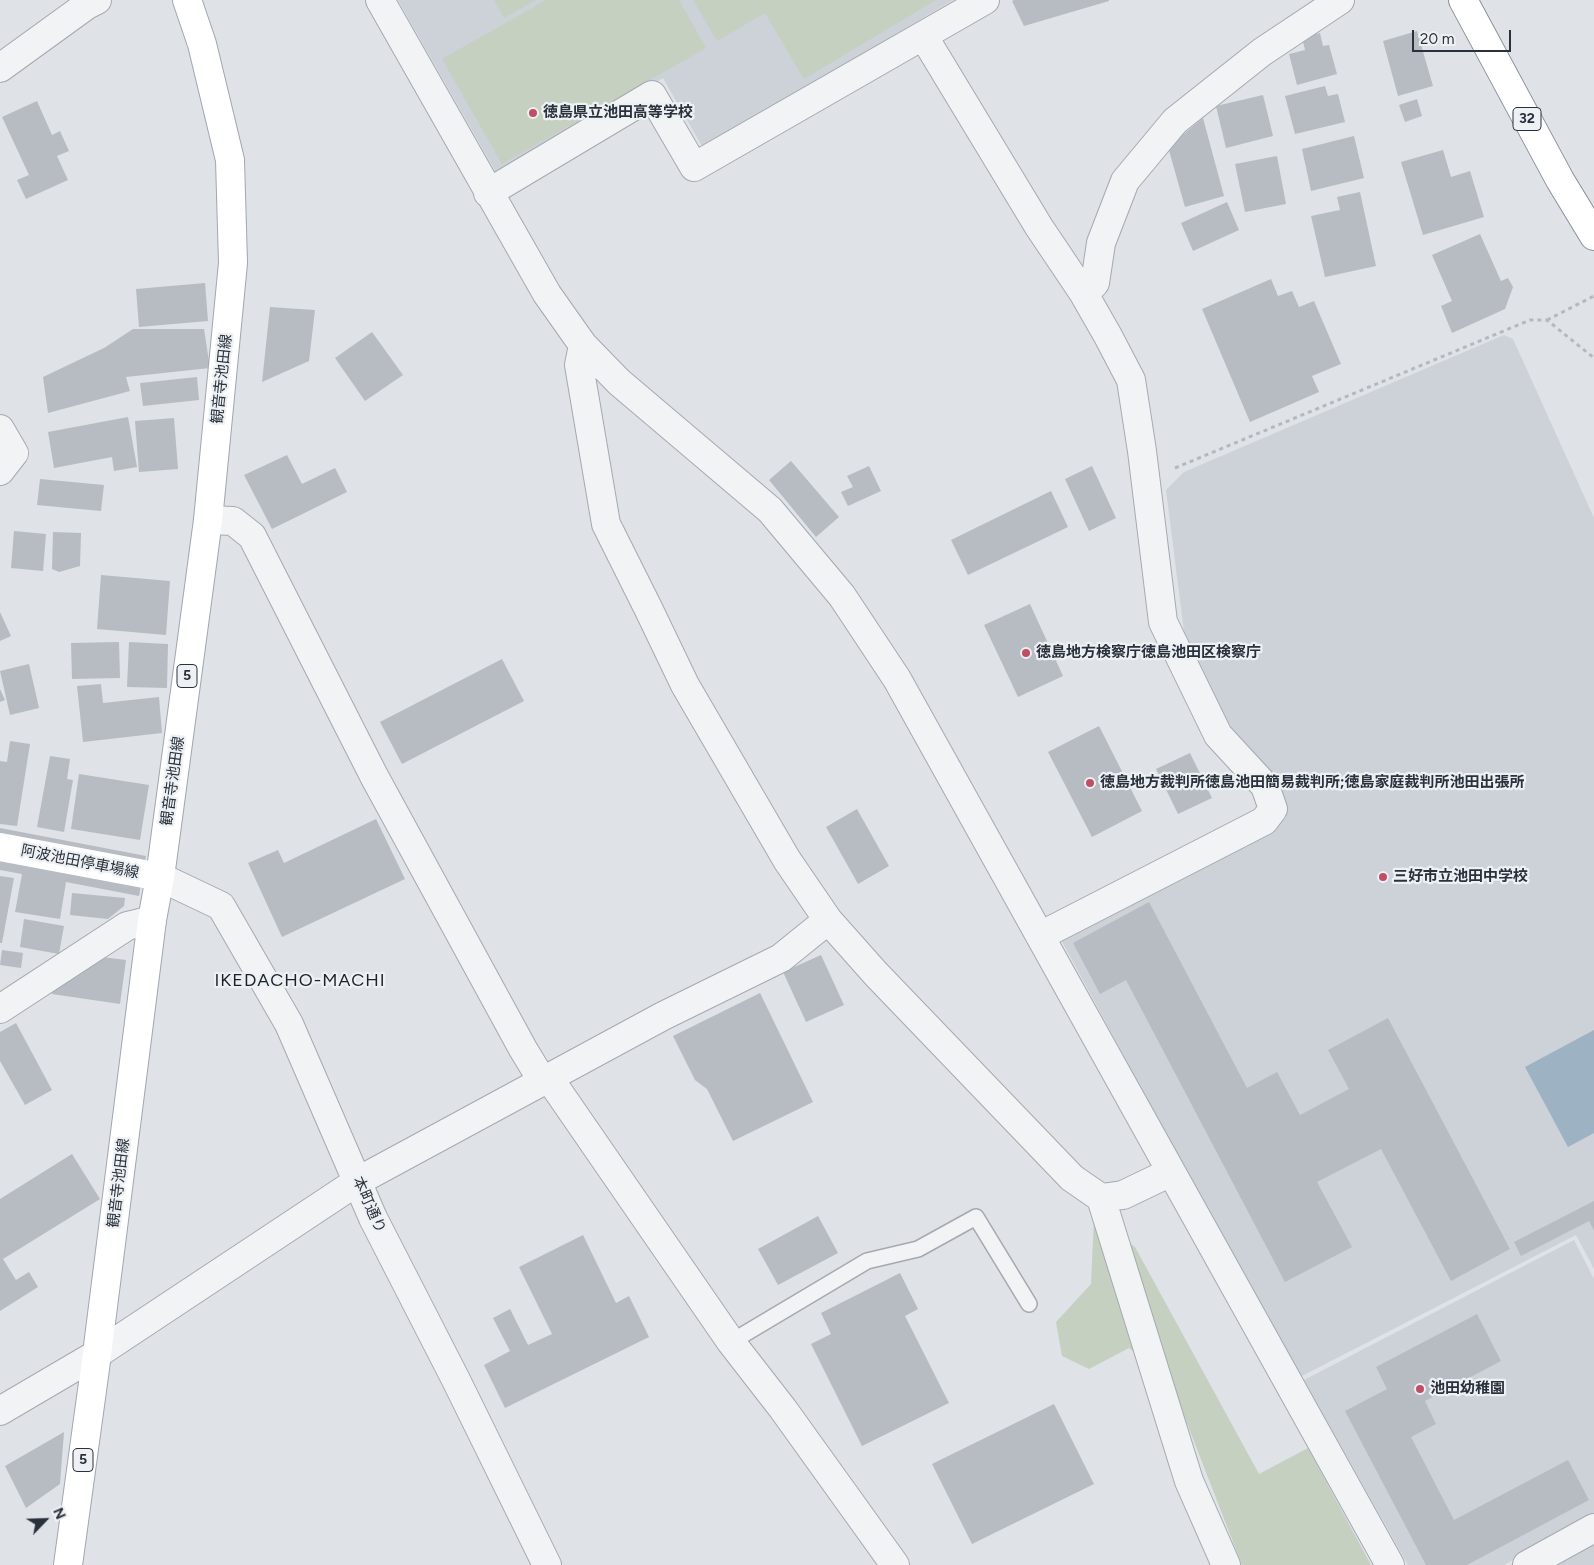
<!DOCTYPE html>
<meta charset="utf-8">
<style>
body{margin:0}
#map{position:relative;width:1594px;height:1565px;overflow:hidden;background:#dfe2e7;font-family:Figtree,sans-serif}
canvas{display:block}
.north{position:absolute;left:20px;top:1495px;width:50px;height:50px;-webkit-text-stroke:4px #eef1f4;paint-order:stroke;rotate:66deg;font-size:14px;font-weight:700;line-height:20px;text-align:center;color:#29313c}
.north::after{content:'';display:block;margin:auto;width:18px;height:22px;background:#29313c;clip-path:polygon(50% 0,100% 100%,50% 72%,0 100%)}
.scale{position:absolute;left:1412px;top:30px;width:99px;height:22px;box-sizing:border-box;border:2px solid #29313c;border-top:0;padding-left:6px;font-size:15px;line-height:18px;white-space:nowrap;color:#29313c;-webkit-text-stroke:4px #eef1f4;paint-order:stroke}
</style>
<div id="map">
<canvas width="1594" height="1565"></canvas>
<div class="north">N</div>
<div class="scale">20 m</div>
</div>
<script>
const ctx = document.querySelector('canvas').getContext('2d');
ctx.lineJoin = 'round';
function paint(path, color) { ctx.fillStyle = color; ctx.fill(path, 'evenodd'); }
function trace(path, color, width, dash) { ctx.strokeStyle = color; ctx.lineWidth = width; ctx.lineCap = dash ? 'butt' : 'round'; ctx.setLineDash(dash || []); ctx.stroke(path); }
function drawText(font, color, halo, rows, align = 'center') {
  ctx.font = font + ' Figtree,"Noto Sans JP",sans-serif'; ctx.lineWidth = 4.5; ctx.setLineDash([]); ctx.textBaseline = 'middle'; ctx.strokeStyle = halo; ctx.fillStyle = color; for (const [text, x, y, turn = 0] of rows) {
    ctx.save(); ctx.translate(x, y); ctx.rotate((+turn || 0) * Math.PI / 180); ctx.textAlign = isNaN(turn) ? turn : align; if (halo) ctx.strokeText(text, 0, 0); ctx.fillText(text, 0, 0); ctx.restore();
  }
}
paint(new Path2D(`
 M398 0H953L703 148 663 78 498 176Z
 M1504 335 1513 339 1594 518V1269L1576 1235 1298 1378 1059 936 1286 818 1278 787 1221 717 1186 647 1166 490 1184 472Z
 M1574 1240 1594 1279V1514L1504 1565H1408L1304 1380Z
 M1594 1541V1565H1550Z`), '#cdd1d8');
paint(new Path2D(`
 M494 0H536L504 18Z
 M546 0H679L706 48 502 164 442 59Z
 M693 0H936L804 79 765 13 717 41Z
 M1094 1218 1135 1247 1259 1474 1308 1448 1371 1565H1242L1171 1382 1129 1348 1089 1369 1062 1356 1056 1322 1091 1284Z`), '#c5d0c1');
paint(new Path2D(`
 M1594 1030V1133L1568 1147 1525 1067Z`), '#9db2c3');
paint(new Path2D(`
 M1014 0H1109V1L1024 26 1012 1Z
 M1417 31 1433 86 1398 96 1383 41Z
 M1320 33 1323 46 1329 45 1337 74 1297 85 1289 54 1305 50 1302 37Z
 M1325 86 1328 96 1338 94 1345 122 1295 134 1285 96Z
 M1263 95 1273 136 1226 148 1216 106Z
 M1417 99 1422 116 1405 122 1399 105Z
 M37 101 52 135 60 131 69 151 57 156 68 180 26 199 17 180 29 175 2 117Z
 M1203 118 1224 196 1185 207 1168 147Z
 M1354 136 1364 178 1311 191 1302 149Z
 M1443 150 1451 177 1470 171 1484 217 1423 235 1401 162Z
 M1277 156 1286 204 1245 212 1235 164Z
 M1360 192 1376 266 1325 277 1311 216 1340 210 1337 197Z
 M1227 202 1239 230 1193 251 1181 223Z
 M1480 234 1501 281 1508 278 1513 287 1505 309 1452 333 1441 306 1452 301 1432 255Z
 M1271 279 1278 296 1292 291 1299 307 1314 301 1341 364 1312 376 1319 392 1250 422 1202 309Z
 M205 283 208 321 139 327 136 289Z
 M270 307 315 310 309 361 262 382Z
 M133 329H204L210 368 126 377 130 391 48 413 43 377 104 348Z
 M372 332 403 375 365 401 335 358Z
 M197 377 199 400 143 406 140 383Z
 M128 417 137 467 114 471 112 457 54 468 48 432Z
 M174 418 178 469 139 472 135 421Z
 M287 455 302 484 335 468 347 492 272 529 244 475Z
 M791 461 839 517 816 537 769 480Z
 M869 466 881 491 848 506 841 492 853 487 847 476Z
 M1092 466 1116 518 1089 531 1065 479Z
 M40 479 104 485 101 511 37 505Z
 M1051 491 1068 527 968 575 951 540Z
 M14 531 46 534 43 571 11 568Z
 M53 532 81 533 80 566 59 572 52 569Z
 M101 575 170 581 166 635 97 629Z
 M1030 604 1063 676 1018 697 984 625Z
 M0 612 11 636 0 641Z
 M119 642 120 678 72 679 71 643Z
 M129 642 168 644 167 688 127 687Z
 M502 659 524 701 402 764 380 722Z
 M29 664 39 708 10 715 0 671Z
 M101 684 103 703 159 697 162 733 83 742 77 686Z
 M0 689 5 700 0 702Z
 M1099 726 1142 811 1092 837 1048 752Z
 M10 741 30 744 17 826 0 824V761L7 762Z
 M1190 753 1212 798 1178 814 1156 769Z
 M50 756 70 759 67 779 73 780 64 832 37 827Z
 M79 774 149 785 140 840 71 829Z
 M857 809 889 866 858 884 826 827Z
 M376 819 405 879 282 937 248 863 278 850 284 863Z
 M0 828 146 856 139 896 66 882 60 919 15 912 22 874 0 870Z
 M0 876 14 878 2 943H0Z
 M72 893 125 898 124 906 108 919 70 915Z
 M1149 902 1247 1088 1277 1072 1300 1115 1349 1089 1328 1050 1388 1018 1510 1249 1451 1281 1381 1149 1317 1182 1352 1247 1285 1282 1126 980 1100 994 1073 943Z
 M24 919 64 926 59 954 20 947Z
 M2 950 23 953 21 968 0 965Z
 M821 955 844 1005 806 1022 783 972Z
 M102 957 126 960 120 1004 52 994 54 984Z
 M760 993 813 1102 733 1141 707 1089 695 1080 673 1036Z
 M16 1023 52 1090 25 1105 0 1061V1032Z
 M72 1154 100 1199 3 1259 16 1280 29 1272 38 1287 0 1311V1199Z
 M1594 1201V1231L1589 1221 1521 1256 1514 1242Z
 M818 1216 838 1253 778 1285 758 1249Z
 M583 1235 616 1303 629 1296 649 1337 505 1408 484 1365 510 1351 493 1318 510 1309 528 1345 552 1334 519 1267Z
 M900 1273 918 1309 905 1316 949 1403 862 1446 811 1344 831 1334 821 1313Z
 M1477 1314 1501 1361 1425 1401 1436 1424 1411 1437 1454 1520 1568 1460 1589 1500 1467 1565H1426L1345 1411 1387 1389 1376 1367Z
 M1054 1404 1094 1484 972 1544 932 1464Z
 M64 1432 60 1484 26 1508 5 1466Z`), '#b7bcc3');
const service = new Path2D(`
 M731 1342 867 1261 918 1249 976 1217 1029 1304`);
const minor = new Path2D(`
 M380 0 547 294 583 345 619 382 770 510 842 596 897 679 1390 1565
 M924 37 1039 227 1084 294 1108 336 1131 380 1142 451 1163 622 1218 735 1265 786 1273 809 1264 821 1040 936
 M0 68 87 5 97 0
 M488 193 652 95 694 167 985 0
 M1084 294 1095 283 1101 243 1125 181 1175 121 1262 52 1340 0
 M583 345 579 365 606 524 649 610 685 685 787 860 828 920 876 974 1072 1178 1101 1198 1123 1195 1171 1172
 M0 429 14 453 0 471
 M208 520 233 521 252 536 374 776 523 1049 543 1082
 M160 877 221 906 289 1024 373 1218 456 1380 547 1565
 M0 1009 127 926 152 920
 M549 1078 731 1342 783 1409 895 1565
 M1101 1198 1189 1481 1226 1565
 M0 1411 97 1354 358 1181 663 1016 781 958 828 920
 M1527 1565 1594 1528`);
const primary = new Path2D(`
 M68 1565 97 1354 152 920 160 877 208 520 233 263 230 160 202 44 187 0`);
const trunk = new Path2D(`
 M1463 0 1560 180 1594 236`);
trace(service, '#a5a9b0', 18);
trace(minor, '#a5a9b0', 30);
trace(primary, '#9fa7b1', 30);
trace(trunk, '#88919c', 30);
trace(new Path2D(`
 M1547 320 1594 296
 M1175 468 1530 320H1547L1594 358`), '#b5b9be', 3, [4, 4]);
trace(service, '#f1f3f5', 15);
trace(minor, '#f1f3f5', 28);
trace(new Path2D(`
 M0 847 160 877`), '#fff', 28);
trace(primary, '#fff', 28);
trace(trunk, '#fff', 28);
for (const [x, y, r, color] of [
 [533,113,5,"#c04f66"],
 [1026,653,5,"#c04f66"],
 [1090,783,5,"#c04f66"],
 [1383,877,5,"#c04f66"],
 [1420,1389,5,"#c04f66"]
]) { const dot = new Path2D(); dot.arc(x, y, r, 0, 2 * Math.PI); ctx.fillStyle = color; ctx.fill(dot); trace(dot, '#eef1f4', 2); }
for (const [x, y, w] of [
 [1527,119,28],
 [187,676,20],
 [83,1460,20]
]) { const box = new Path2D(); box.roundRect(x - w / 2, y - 11.5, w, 23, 4); ctx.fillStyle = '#eef1f4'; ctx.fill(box); trace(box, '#29313c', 1); }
drawText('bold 14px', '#29313c', null, [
 ["32",1527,119],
 ["5",187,676],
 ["5",83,1460]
]);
drawText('bold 15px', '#29313c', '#eef1f4', [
 ["徳島県立池田高等学校",543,113],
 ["徳島地方検察庁徳島池田区検察庁",1036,653],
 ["徳島地方裁判所徳島池田簡易裁判所;徳島家庭裁判所池田出張所",1100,783],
 ["三好市立池田中学校",1393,877],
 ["池田幼稚園",1430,1389]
], 'left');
drawText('15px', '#29313c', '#eef1f4', [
 ["観音寺池田線",222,379,-84],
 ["観音寺池田線",173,781,-82],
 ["阿波池田停車場線",80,862,11],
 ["観音寺池田線",119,1183,-83],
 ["本町通り",369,1205,66]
]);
ctx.letterSpacing = '1px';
drawText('18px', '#1c222d', '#eef1f4', [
 ["IKEDACHO-MACHI",300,981]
]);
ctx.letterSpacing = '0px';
</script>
